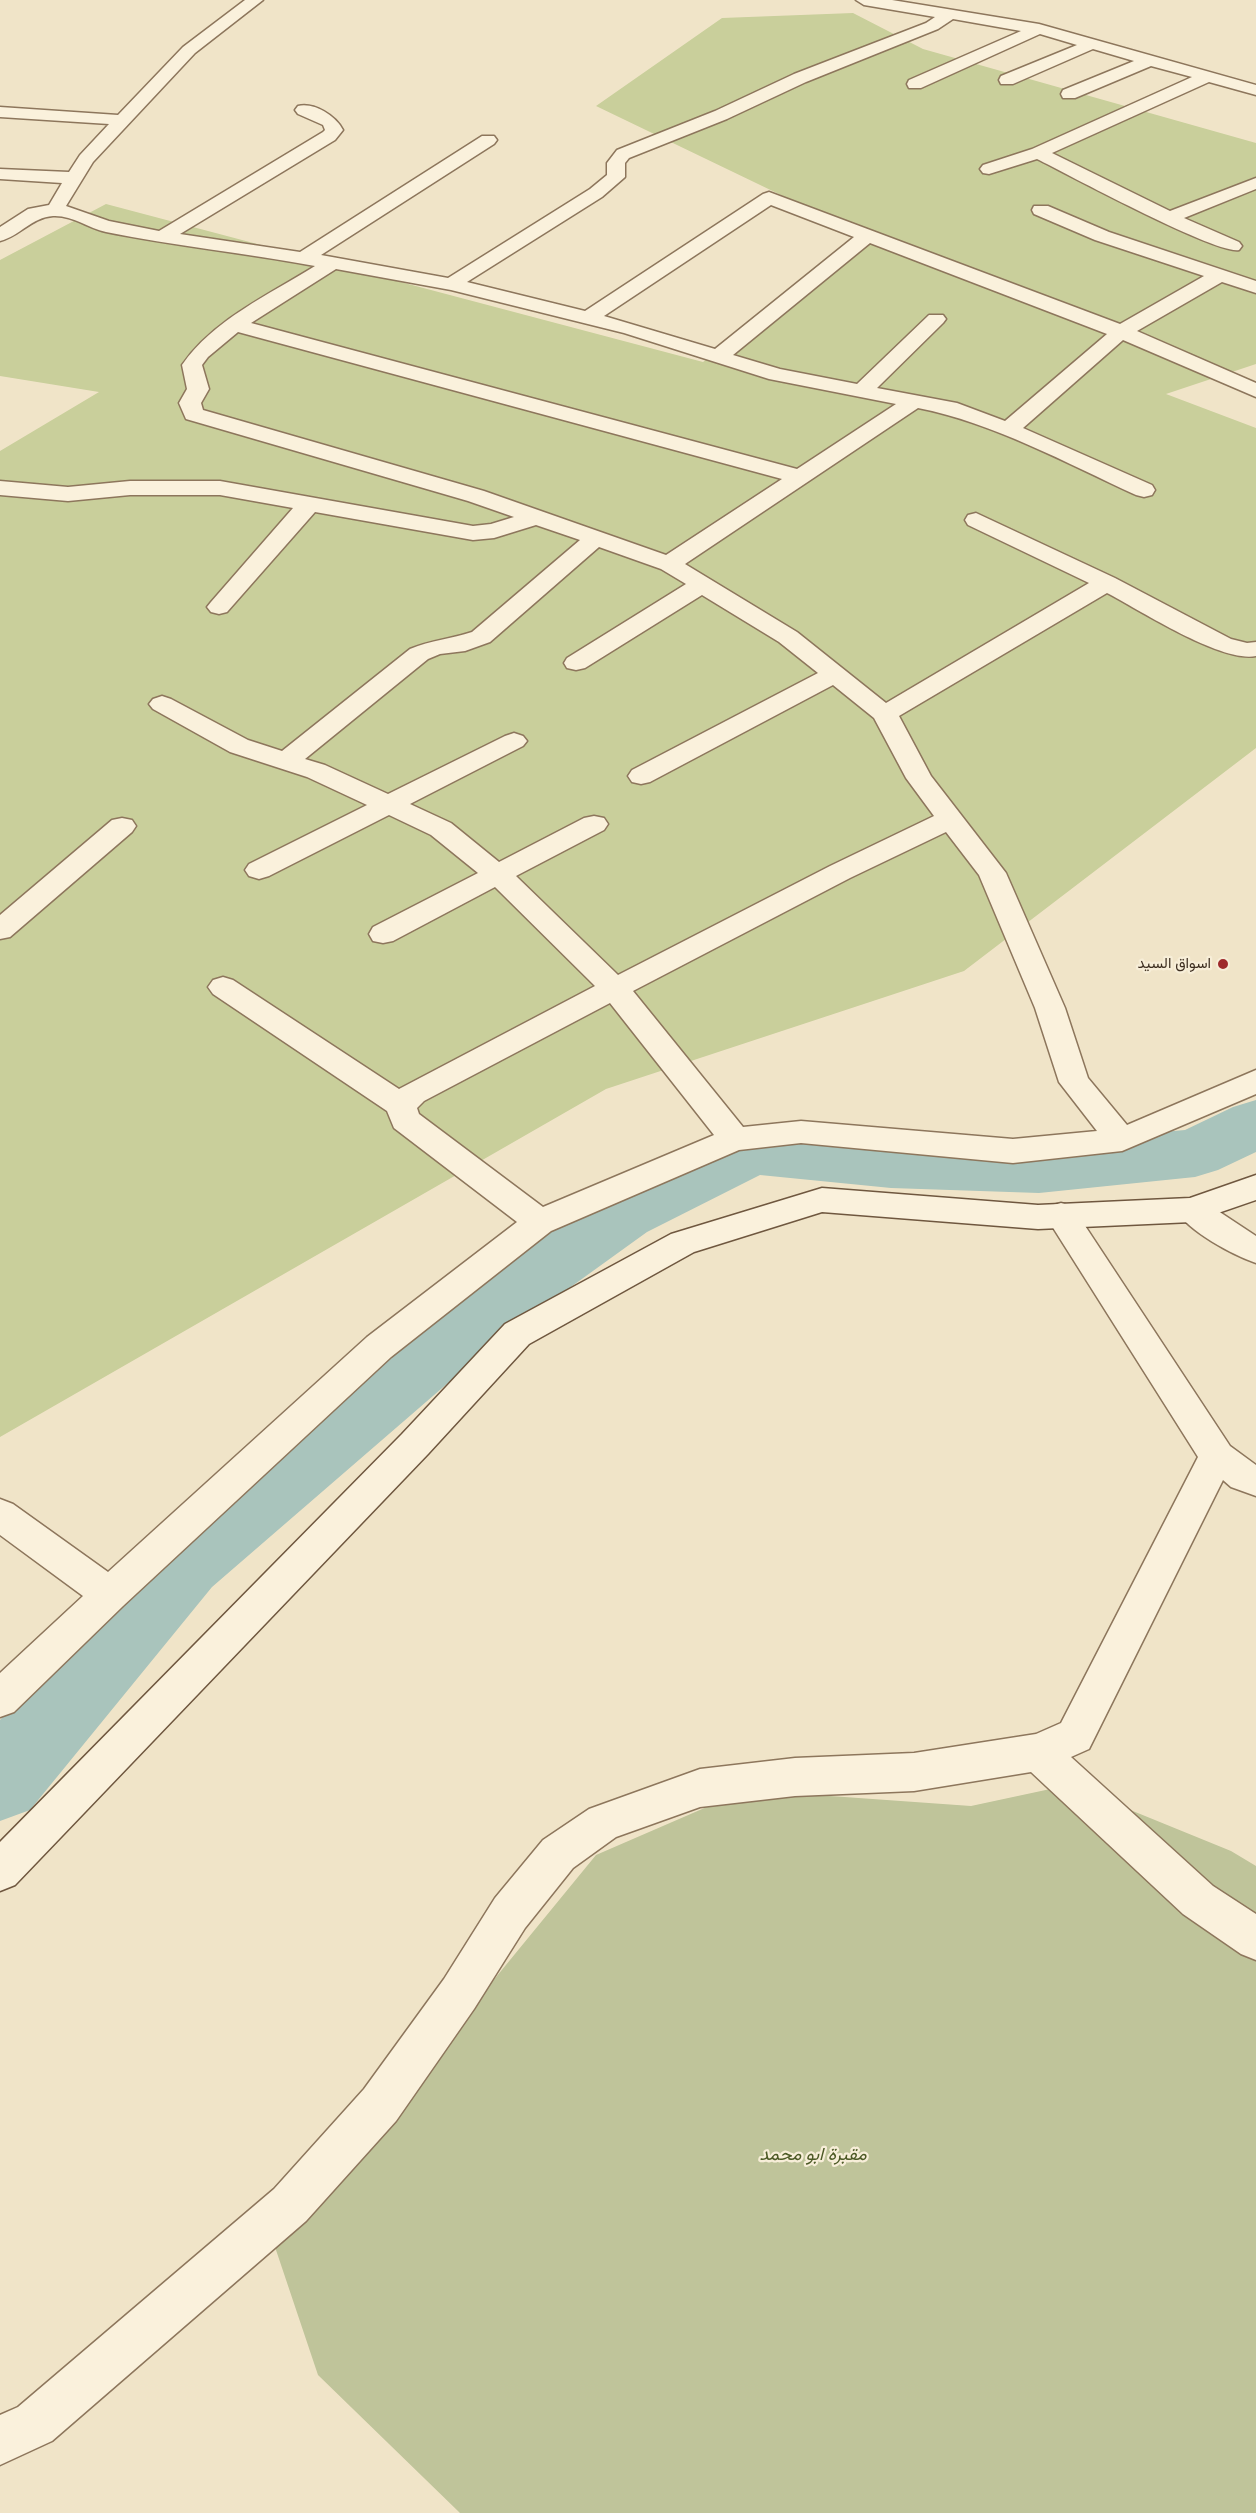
<!DOCTYPE html>
<meta charset="utf-8">
<style>
body{margin:0}
canvas{display:block;background:#f0e4c8}
</style>
<canvas width="1256" height="2513"></canvas>
<script>
const ctx = document.querySelector('canvas').getContext('2d');
ctx.lineJoin = 'round';
function paint(path, color) { ctx.fillStyle = color; ctx.fill(path, 'evenodd'); }
function trace(path, color, width, dash) { ctx.strokeStyle = color; ctx.lineWidth = width; ctx.lineCap = dash ? 'butt' : 'round'; ctx.setLineDash(dash || []); ctx.stroke(path); }
function drawText(font, color, halo, rows, align = 'center') {
  ctx.font = font + ' "Times New Roman",Vazirmatn,serif'; ctx.lineWidth = 4.5; ctx.setLineDash([]); ctx.textBaseline = 'middle'; ctx.strokeStyle = halo; ctx.fillStyle = color; for (const [text, x, y, turn = 0] of rows) {
    ctx.save(); ctx.translate(x, y); ctx.rotate((+turn || 0) * Math.PI / 180); ctx.textAlign = isNaN(turn) ? turn : align; if (halo) ctx.strokeText(text, 0, 0); ctx.fillText(text, 0, 0); ctx.restore();
  }
}
paint(new Path2D(`
 M853 13 923 49 1256 143V364L1166 394 1256 428V748L964 971 606 1089 0 1437V451L99 392 0 376V260L106 204 703 362 864 235 596 106 722 18Z`), '#c9cf9b');
paint(new Path2D(`
 M1069 1785 1231 1851 1256 1866V2513H460L318 2375 275 2247 596 1855 746 1790 971 1806Z`), '#bfc49a');
paint(new Path2D(`
 M1256 1100V1152L1218 1170 1195 1177 1039 1193 891 1188 760 1175 647 1232 500 1338 212 1587 30 1810 0 1821V1720L156 1539 450 1298 599 1196 729 1133 752 1126 891 1140 1039 1143 1185 1130 1233 1107Z`), '#a9c4bc');
const street = new Path2D(`
 M245 0H263L195 53 93 162 66 206 109 221 159 231 323 132 325 130 323 125 298 114 295 110 298 106C314 102 336 116 343 130L335 140 180 234 300 252 482 136H494L497 140 494 144 321 255 448 278 590 189 607 175V163L617 150 715 111 794 74 926 23 935 17 864 5 856 0H892L1039 24 1256 85V95L1209 82 1052 153 1170 211 1256 178V189L1184 218 1239 242 1242 246 1239 250C1217 255 1067 174 1037 159L989 174 983 173 980 169 983 165 1032 149 1192 77 1151 66 1075 98H1063L1061 94 1063 90 1134 61 1093 49 1013 84H1001L999 80 1001 76 1077 45 1040 34 921 88H909L907 84 909 80 1021 31 953 19 938 29 806 82 727 119 629 158 625 163V177L602 197 467 282 585 311 763 194 769 192 1120 324 1204 276 1095 240 1034 214 1032 210 1034 206H1048L1109 232 1256 281V293L1222 282 1137 331 1256 383V397L1123 340 1023 428 1152 485 1155 490 1152 495 1144 497 1136 495C1066 463 994 423 918 408L685 564 797 632 886 703 1089 583 968 525 965 520 968 515 976 513 1115 578 1231 639 1247 643 1256 642V656C1221 663 1140 610 1107 593L899 716 931 776 1006 873 1065 1008 1088 1078 1127 1125 1256 1070V1094L1122 1151 1013 1163 801 1143 739 1150 551 1231 391 1357 123 1606 14 1712 0 1717V1673L83 1596 0 1535V1499L13 1504 108 1572 367 1337 517 1222 394 1128 387 1111 213 994 208 987 213 980 223 977 233 980 399 1089 595 986 495 887 393 941 383 943 373 941 369 934 373 927 478 873 431 835 389 815 269 876 259 879 249 876 245 870 249 864 367 805 307 777 230 752 153 709 149 704 153 699 162 696 171 699 248 740 282 751 410 649C431 640 452 639 472 632L580 540 536 525 494 538 473 540 315 512 227 612 219 614 211 612 207 607 211 602 293 508 220 495H130L68 501 0 495V481L68 487 130 481H220L473 526 491 524 514 517 468 501 186 419 179 403 187 389 182 365C213 320 270 294 315 266 246 253 175 246 106 232 88 228 72 215 53 216 32 217 20 236 0 241V227L28 209 49 205 62 183 0 179V169L69 172 80 155 109 124 0 117V107L118 115 183 47ZM771 205 854 237 715 349 604 316ZM870 243 1107 334 1005 421 957 403 877 388 943 323 946 319 943 315H929L857 384 780 369 733 355ZM336 269 451 290 624 333 769 379 896 404 797 469 251 323ZM238 332 782 479 666 555 484 491 203 410 201 403 209 389 202 365 208 357ZM599 547 661 569 686 584 567 658 564 663 567 668 576 670 585 668 702 595 779 642 818 673 632 770 628 776 632 782 641 784 650 782 833 685 874 718 906 778 934 816 830 866 618 975 516 876 604 830 608 824 604 818 594 816 584 818 499 862 451 823 410 804 523 746 527 741 523 736 514 733 505 736 388 794 325 765 305 759 428 659 440 654 465 651 490 642ZM946 832 979 875 1035 1008 1059 1082 1097 1131 1013 1139 801 1121 743 1127 633 991 850 878ZM610 1003 714 1135 543 1207 419 1114 417 1108 424 1101Z
 M122 818 132 820 136 826 132 832 10 937 0 939V915L112 820Z
 M1192 1198 1203 1201 1256 1236V1263C1233 1255 1188 1231 1176 1210L1181 1201Z
 M1061 1203 1072 1206 1230 1446 1256 1465V1496L1231 1487 1223 1480 1089 1749 1071 1757 1213 1886 1256 1914V1960L1241 1954 1183 1914 1031 1772 914 1791 795 1796 700 1807 616 1837 573 1868 525 1928 474 2009 396 2121 306 2221 52 2441 0 2465V2415L18 2407 274 2189 364 2089 444 1979 495 1898 543 1840 589 1809 700 1769 795 1758 914 1753 1036 1734 1061 1723 1198 1457 1045 1215 1050 1206Z`);
const secondary = new Path2D(`
 M1256 1175V1200L1192 1222 1038 1229 822 1212 694 1252 529 1344 428 1454 15 1885 0 1891V1842L402 1434 505 1324 671 1234 822 1188 1038 1205 1190 1198Z`);
trace(street, '#8d765c', 3);
trace(secondary, '#6f573f', 3);
paint(street, '#faf1dc');
paint(secondary, '#faf1dc');
for (const [x, y, r, color] of [
 [1223,964,6,"#9e2a2b"]
]) { const dot = new Path2D(); dot.arc(x, y, r, 0, 2 * Math.PI); ctx.fillStyle = color; ctx.fill(dot); trace(dot, '#f7eed8', 2); }
drawText('15px', '#3d2e20', '#f7eed8', [
 ["اسواق السيد",1211,964]
], 'right');
drawText('italic 18px', '#4d5a26', '#f7eed8', [
 ["مقبرة ابو محمد",813,2155]
]);
</script>
